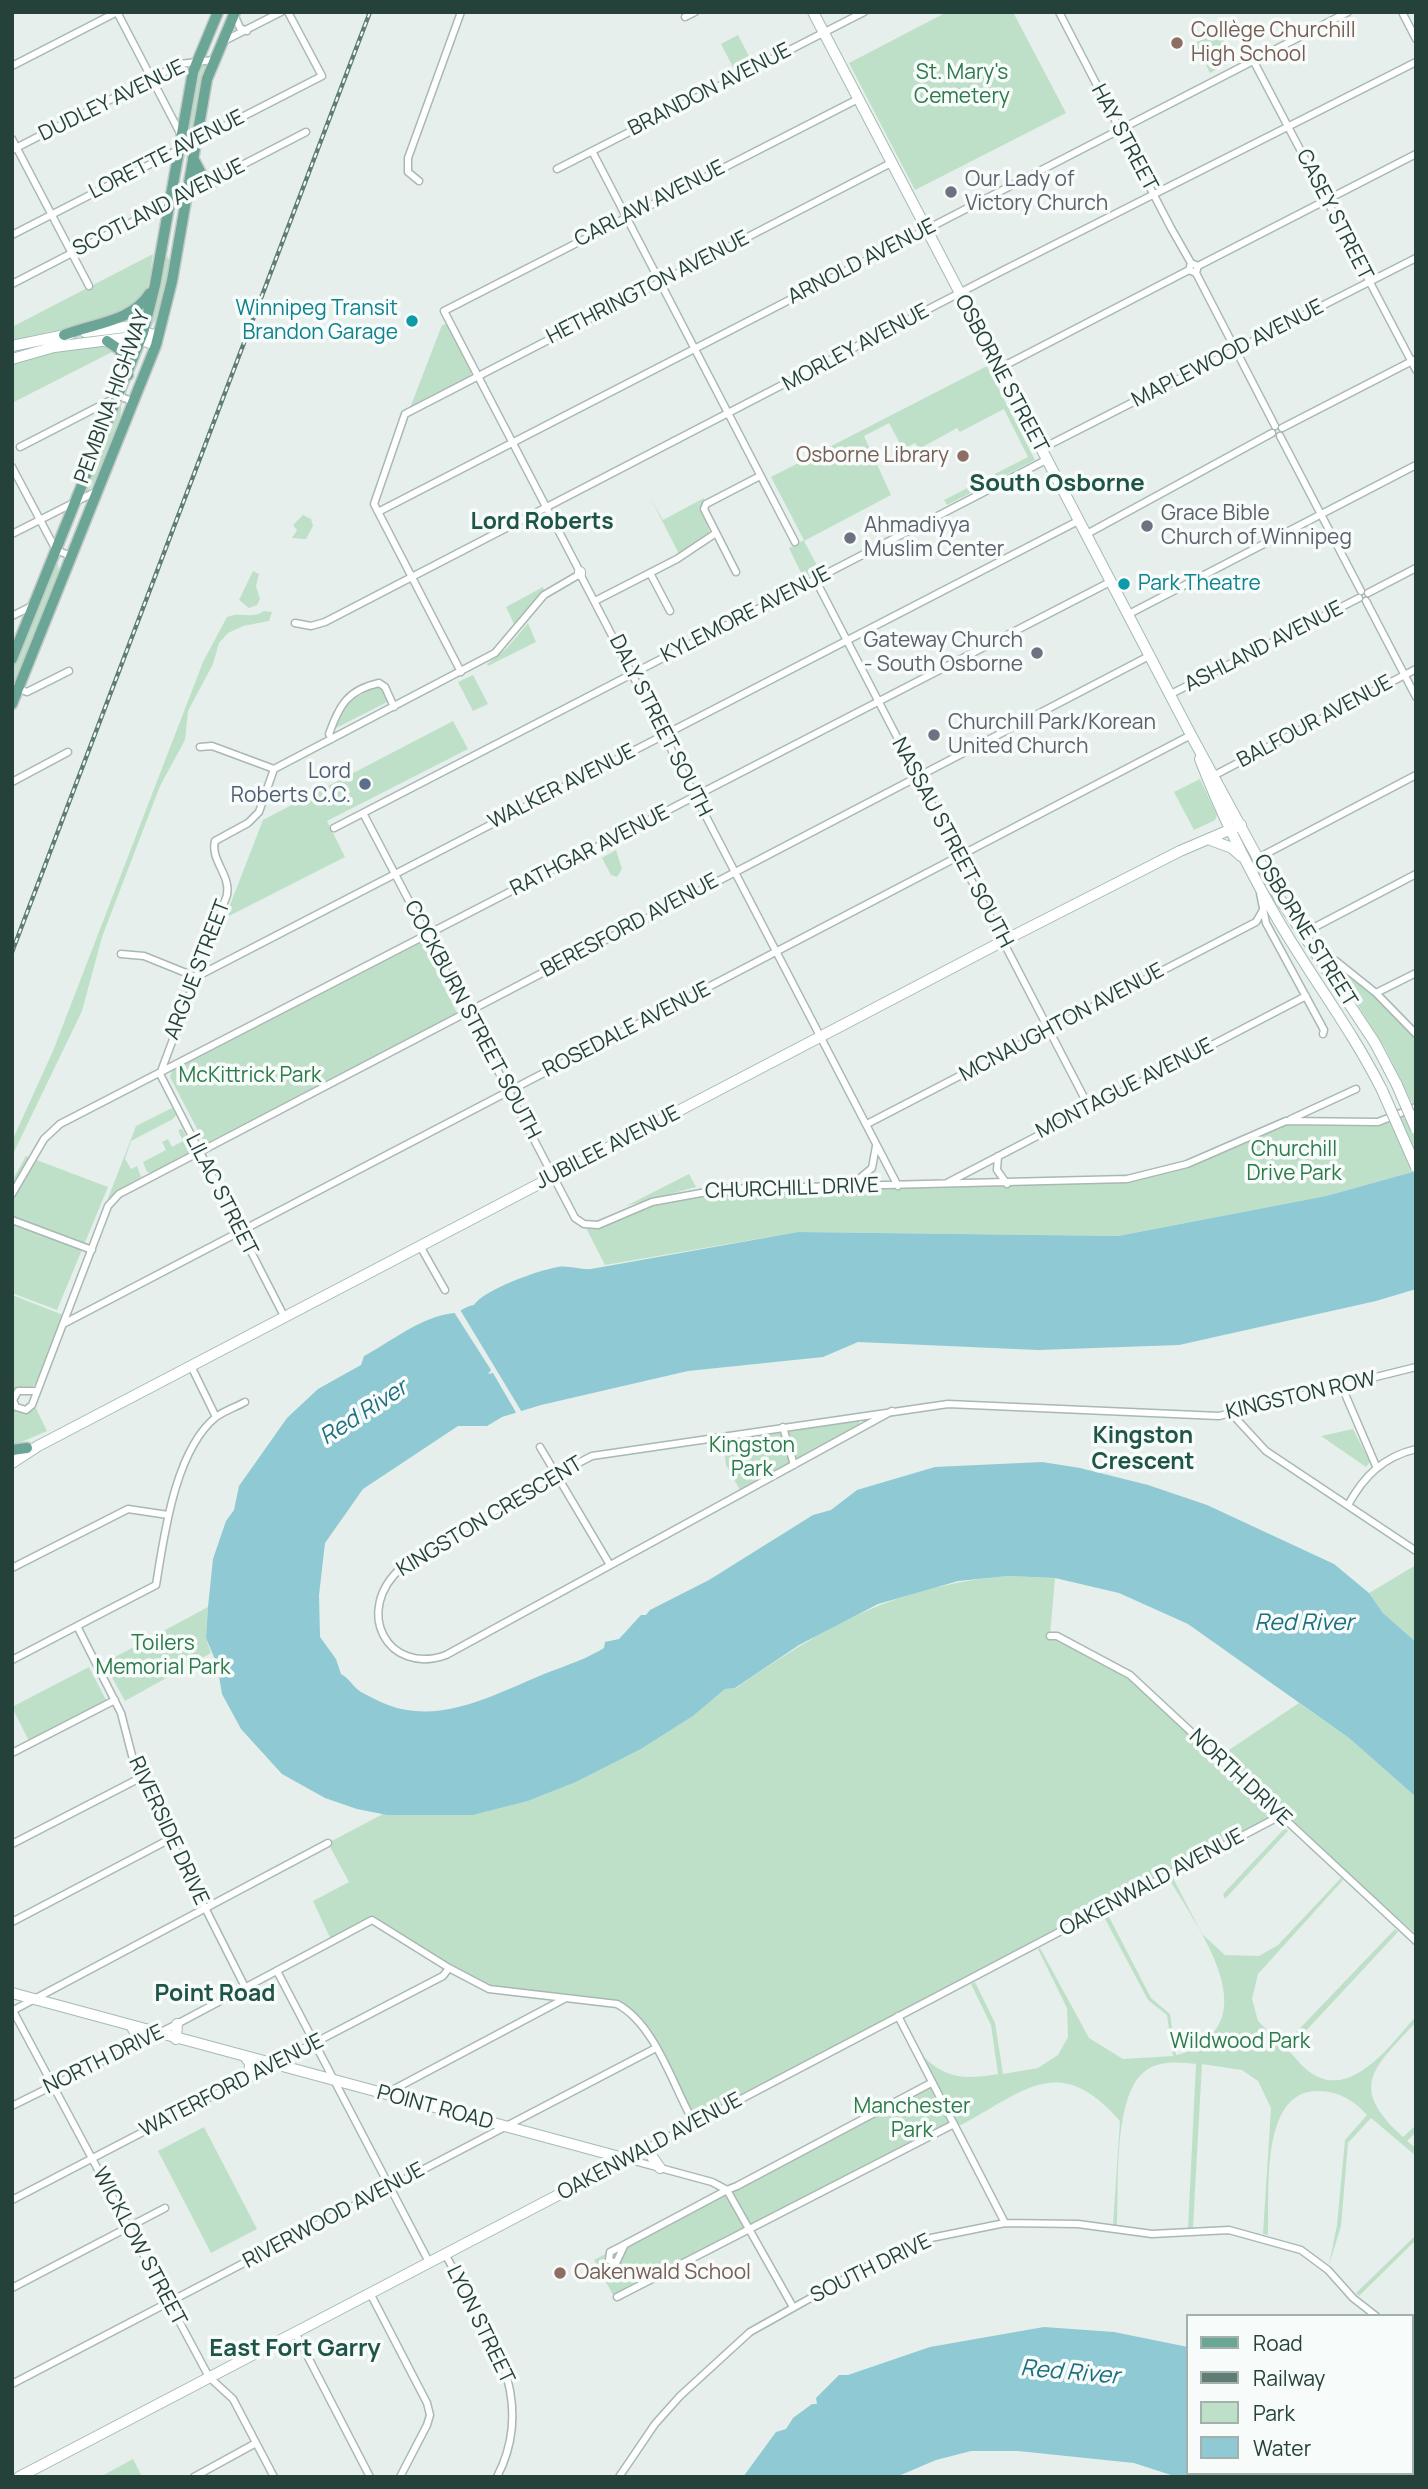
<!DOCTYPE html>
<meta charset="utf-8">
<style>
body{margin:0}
#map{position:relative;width:1428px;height:2489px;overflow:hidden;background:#e6efeb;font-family:Manrope,sans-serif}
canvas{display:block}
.frame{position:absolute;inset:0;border:14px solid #24423a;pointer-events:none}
.legend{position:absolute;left:1186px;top:2314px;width:228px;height:161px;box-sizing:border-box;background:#f7fbf9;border:2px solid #a3b1ad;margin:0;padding:9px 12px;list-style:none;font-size:21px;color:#24423a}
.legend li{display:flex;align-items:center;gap:14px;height:35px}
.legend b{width:35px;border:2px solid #a3b1ad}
</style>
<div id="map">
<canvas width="1428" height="2489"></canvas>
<div class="frame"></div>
<ul class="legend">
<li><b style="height:9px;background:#6aa596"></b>Road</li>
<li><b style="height:9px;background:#5f7d75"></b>Railway</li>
<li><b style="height:19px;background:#bfe0c8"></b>Park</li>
<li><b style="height:19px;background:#8ec9d4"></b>Water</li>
</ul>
</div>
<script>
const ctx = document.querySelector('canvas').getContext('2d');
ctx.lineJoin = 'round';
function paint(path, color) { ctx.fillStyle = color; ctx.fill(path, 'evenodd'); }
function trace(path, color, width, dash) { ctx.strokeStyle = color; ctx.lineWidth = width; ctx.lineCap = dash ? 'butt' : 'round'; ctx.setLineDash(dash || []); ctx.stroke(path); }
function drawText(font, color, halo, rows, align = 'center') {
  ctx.font = font + ' Manrope,sans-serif'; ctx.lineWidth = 7; ctx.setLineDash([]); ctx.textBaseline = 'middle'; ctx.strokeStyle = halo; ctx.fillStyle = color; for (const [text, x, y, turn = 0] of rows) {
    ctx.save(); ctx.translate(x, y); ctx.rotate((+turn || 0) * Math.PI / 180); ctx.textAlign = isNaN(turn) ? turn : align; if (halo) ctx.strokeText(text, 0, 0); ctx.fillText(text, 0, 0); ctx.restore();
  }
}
paint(new Path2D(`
 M947 12H1013L1066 113 915 190 849 63Z
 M1219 31 1234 60 1210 73 1195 43Z
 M738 35 751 60 734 69 721 44Z
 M207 64 194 133 188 140 185 134 198 65Z
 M164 252 171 262 161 313 149 329Z
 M153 254C151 266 151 280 146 291 131 325 45 328 12 342V327Z
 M447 324 472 372 470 377 410 408 442 325Z
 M104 345 116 350 12 403V363L42 353Z
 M987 366 1035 460 947 505 944 500 1028 457 1004 409 960 432 957 428 919 449 915 443 903 449 889 423 864 436 891 495 804 541 820 571 804 579 789 548 804 540 771 477Z
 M121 405C125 416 96 488 84 495Z
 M650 497 663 520 704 498 702 512 710 533 679 554Z
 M303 515 311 519 313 526 306 539 292 538 297 530 293 525Z
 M57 559 59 571 15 683H12V670Z
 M253 571 259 574 256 586 260 599 257 605 249 608 239 600Z
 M543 587 544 591 515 626 506 607Z
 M264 611 272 612 269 621 243 626 228 633 219 643 213 664 188 711 185 740 160 786 102 937 82 1011 12 1156V1141L53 1051 203 662 227 617C241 611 250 620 264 611Z
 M528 623 536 642 488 666 487 664 507 648Z
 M473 675 488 704 473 711 458 682Z
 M375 687H380L389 701 334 729 342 705Z
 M453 721 468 749 327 821 345 857 225 918 263 820Z
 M1200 779 1217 815 1215 820 1194 830 1174 792Z
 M616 850 622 869 617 877 611 875 602 858Z
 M422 942 457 1013 205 1144 170 1077 172 1071Z
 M1344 973 1374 996 1416 1038V1103L1413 1105 1385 1048 1340 977Z
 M1416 1107V1171L1326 1196 1118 1236 798 1232 605 1265 584 1224 591 1226 626 1211 702 1191 1083 1182 1156 1173 1286 1121 1362 1124Z
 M172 1108 176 1115 173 1119 131 1141 125 1159 131 1169 137 1166 141 1177 117 1191 107 1201 136 1126Z
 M182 1129 192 1146V1151L152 1173 147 1172 143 1162 166 1150 162 1142 168 1139 172 1147 183 1141 178 1130Z
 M26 1156 108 1187 57 1310 12 1293V1181Z
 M689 1174 696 1187 626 1206Z
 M12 1295 63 1315 36 1383 32 1387 17 1389 12 1394Z
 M12 1406 22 1413 35 1406 47 1431 12 1446Z
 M858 1420 860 1424 740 1490 726 1465 723 1440Z
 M1353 1429 1370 1462 1366 1467 1321 1436Z
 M1416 1565V1642L1383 1613 1369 1593Z
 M1008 1576 1055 1578 1050 1636H1057L1130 1675 1274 1815 694 2123 645 2027 617 2004 489 1989 372 1920 332 1942 313 1901 349 1882 328 1843 383 1814 473 1815 528 1801 576 1782 641 1749 693 1716 725 1689 736 1688C828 1625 894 1586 1008 1576Z
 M208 1607 206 1638 211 1653 125 1701 104 1663Z
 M89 1667 106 1700 29 1741 12 1707Z
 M1299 1703 1349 1738 1416 1797V1934L1339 1868 1220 1756Z
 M1285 1828 1288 1831 1225 1899 1223 1894Z
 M1173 1878 1202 1934 1225 1955 1259 1956 1278 1945 1341 1878 1343 1880 1258 1974 1252 1999 1258 2021 1283 2046 1395 1929 1398 1932 1288 2050C1295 2057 1302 2067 1311 2073 1352 2101 1393 2042 1416 2016V2022C1374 2068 1347 2086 1403 2137L1416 2125V2132L1407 2141 1416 2148V2156L1371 2118 1348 2143 1341 2226 1329 2265 1337 2225 1345 2140 1367 2115C1354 2100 1337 2090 1316 2091 1259 2093 1270 2196 1268 2235L1263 2234 1271 2108 1258 2081 1242 2070 1202 2064 1193 2227 1188 2228 1196 2064C1181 2062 1157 2060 1144 2072 1113 2097 1119 2186 1117 2225H1113L1120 2121C1059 2051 1025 2091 959 2126L919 2052C944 2079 964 2080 998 2074L991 2025 971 1984 975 1982 995 2023 1003 2074 1038 2068 1058 2055 1068 2037 1067 2008 1038 1949 1040 1948 1089 2038 1123 2059 1173 2056 1167 2015 1148 2000 1103 1915 1107 1913 1151 1998 1170 2014 1176 2055C1191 2052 1198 2047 1209 2037 1253 1998 1191 1918 1170 1880Z
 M931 2083 954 2124 617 2297 613 2295 594 2260Z
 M204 2127 257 2229 211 2253 158 2151Z
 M1416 2211V2240L1359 2296 1356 2293 1415 2236Z
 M133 2459 142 2477H100Z`), '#bfe0c8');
paint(new Path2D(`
 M1416 1171V1289L1376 1301 1179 1345 1038 1350 858 1342 823 1357 688 1371 541 1405 502 1417 487 1426H458L363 1489 325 1543 319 1595 320 1637 336 1659 341 1674C350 1679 353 1687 361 1692 372 1698 388 1706 401 1709 457 1721 509 1686 560 1668 576 1662 589 1657 604 1648L605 1642 619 1639 641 1615H646L650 1610 709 1580 813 1515 831 1510 857 1490 935 1467 1042 1462 1080 1468 1148 1485 1207 1505 1334 1564 1369 1593 1383 1613 1416 1642V1797L1349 1738 1188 1624 1119 1593 1055 1578 1008 1576 958 1581 878 1604 799 1645 735 1688 725 1689 693 1716 641 1749 576 1782 528 1801 473 1815H387L357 1809 325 1798 282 1774 241 1729 222 1694 217 1664 206 1638 208 1607 213 1559 226 1521 234 1510 239 1486 287 1418 318 1389 361 1365 364 1356C394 1340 420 1317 454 1313 460 1312 466 1306 474 1305 483 1290 539 1270 558 1267 568 1265 580 1270 591 1269L798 1232 1118 1236 1326 1196Z
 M1044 2327 1114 2332 1188 2347V2473H1412V2443L1416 2445V2477H1177L1134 2463 1018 2451H971L936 2460 896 2477H743L776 2432 786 2429 793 2418 812 2404H817L816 2398 839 2375H848L930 2347Z`), '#8ec9d4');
paint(new Path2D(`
 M459 1306V1308L523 1414 518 1416 493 1373 488 1374 491 1370 452 1309Z`), '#e6efeb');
const street = new Path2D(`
 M117 12 192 156
 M1059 12 1171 228 1191 263 1198 266 1196 273 1189 270 1191 263
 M1402 12 1416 39
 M234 14 240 28 247 31
 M685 17 695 12
 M222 42 281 12
 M1253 60 1416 370
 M12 66 117 12
 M12 139 89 286
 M12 150 180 64 213 60
 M592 151 795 542
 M557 169 864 12
 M419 181 408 172V158L461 12
 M12 235 322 76 288 12
 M1198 266 1416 154
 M1196 273 1275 426
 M12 284 306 132
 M998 369 1189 270
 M1282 428 1416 359
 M1280 436 1361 591
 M20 447 119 396 134 402
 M1041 449 1416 258
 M12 467 56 550 71 556
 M378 512 1348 12
 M12 534 95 492
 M1085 535 1272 433
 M580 572 444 311 858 99
 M736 572 704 509 706 504 760 476
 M650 573 670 611
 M815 579 1089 1107
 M1368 593 1416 568
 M595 601 677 559 716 533
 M1366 601 1416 697
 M1127 615 1416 465
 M12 616 32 606
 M295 623 311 626 325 622 1000 272 1416 62
 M461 672 374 504 405 414 891 163
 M12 686 27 692 69 671
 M1169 695 1359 598
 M332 739 329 734C339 706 347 690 379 683L385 687 394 707
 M200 747 212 746 274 769
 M274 769 495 653 544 595 580 574 898 1186
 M1215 775 1416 669
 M12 782 68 752
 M363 813 575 1218 584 1224 598 1225 652 1202 723 1189 1127 1179 1187 1164 1286 1121 1378 1122 1416 1107
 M334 828 1046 460
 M1258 858 1416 775
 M1260 893 1266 923 1324 1030 1323 1034
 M1298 924 1315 927 1416 874
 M121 954 144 956 196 977 1078 521
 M1336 961 1376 993 1416 1034
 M1376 993 1416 973
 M160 1074 227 895C231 875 210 860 215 841L248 823 259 812 274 769
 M160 1074 284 1316
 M1291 1119 1356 1089
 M867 1124 1256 922 1263 910
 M998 1156 997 1170 1007 1184
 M947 1183 1306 996
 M853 1184 872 1168 876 1146
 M12 1194 44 1139 60 1124 1110 582
 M12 1220 92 1250
 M420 1246 445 1290
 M63 1324 1191 735
 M191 1366 216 1417
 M1342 1387 1376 1466
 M37 1391H18L13 1400 16 1407 26 1410 32 1405 108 1206 119 1194 1149 656
 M245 1402C236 1407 224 1411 216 1417 175 1450 164 1536 156 1585L77 1626 121 1713 136 1771 245 1987
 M892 1411 446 1655C388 1676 352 1611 402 1567L555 1475 592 1456 948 1404 1219 1416 1416 1367
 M1231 1413 1266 1451 1416 1551
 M783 1427 794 1465
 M540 1447 610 1565
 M1348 1505C1364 1476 1383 1457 1416 1449
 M12 1568 128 1509 168 1515
 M1050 1636H1057L1130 1675 1416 1941
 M12 1660 77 1626
 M12 1753 115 1700
 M12 1844 140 1778
 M12 1922 170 1839
 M277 1971 429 2262
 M12 2009 209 2377 233 2399 274 2477
 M12 2011 328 1843
 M898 2016 1005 2223
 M385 2094 564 1999
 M12 2106 177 2024 372 1920 449 1968 489 1989 617 2004C655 2024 673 2086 694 2123
 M627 2159 1280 1816
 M627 2159 712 2182 727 2190 793 2307
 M12 2200 443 1976 449 1968
 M625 2244 616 2263 609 2260 610 2252 620 2247 727 2190 737 2186 931 2083
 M445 2254C484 2326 540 2394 497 2477
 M12 2288 165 2208
 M370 2293 427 2403 430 2415 427 2425 400 2477
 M617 2297 954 2124
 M295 2332 370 2477
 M1412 2342 1416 2344
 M12 2384 656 2048
 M194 2477 256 2443
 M619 2477 655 2424 680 2396 750 2332 873 2263 931 2238 1005 2223 1078 2224 1152 2234 1229 2230 1301 2250 1328 2270 1353 2298 1376 2316`);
const secondary = new Path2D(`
 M813 12 1191 735 1280 899 1375 1043 1397 1085
 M85 332 126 327 158 336
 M12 346 70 334
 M12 359 54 347 133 337 156 345
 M580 572V574
 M1200 759C1220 811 1246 864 1274 913 1308 973 1351 1028 1382 1090
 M1208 839 1232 848 1241 856
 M12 1463 38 1446 1009 938 1180 851 1241 825
 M12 1993 627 2159
 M132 2027 136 2034 134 2044
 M176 2039 177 2024
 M246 2058 250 2063 249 2077
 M657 2143 650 2154 660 2168
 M19 2477 627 2159`);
const primary = new Path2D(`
 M193 158 202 175 213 182
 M64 335C94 323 132 322 150 293
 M107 341 120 350 128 375
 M12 659 143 333 155 285 193 72 218 12
 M12 704 156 345 172 281 207 79 235 12
 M12 1450 27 1448`);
trace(street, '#a8b8b2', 9);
trace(secondary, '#a4bbb3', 12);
trace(primary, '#c2cac8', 13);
trace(street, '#fff', 6);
trace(secondary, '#fff', 10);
trace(primary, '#6aa596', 10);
const rail = new Path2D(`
 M12 952 370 12`);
trace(rail, '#5f7d75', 4.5);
trace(rail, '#f7fbf9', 2, [5]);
const secondaryBridge = new Path2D(`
 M1397 1085 1416 1129
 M1382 1090 1416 1167`);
trace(secondaryBridge, '#a4bbb3', 12, []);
trace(secondaryBridge, '#fff', 10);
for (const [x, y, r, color] of [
 [1177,43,7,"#8d6e63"],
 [951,192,7,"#6b7280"],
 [412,321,7,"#0f9aa8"],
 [963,456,7,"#8d6e63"],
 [1147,526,7,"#6b7280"],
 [850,538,7,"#6b7280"],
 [1124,584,7,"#0f9aa8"],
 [1037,653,7,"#6b7280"],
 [934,735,7,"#6b7280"],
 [365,784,7,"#5c6f8a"],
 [560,2273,7,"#8d6e63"]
]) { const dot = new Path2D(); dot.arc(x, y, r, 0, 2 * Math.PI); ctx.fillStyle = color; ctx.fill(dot); trace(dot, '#f7fbf9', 2.5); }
drawText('21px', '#785e54', '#f7fbf9', [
 ["Collège Churchill",1191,31],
 ["High School",1191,55],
 ["Osborne Library",949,456,"right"],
 ["Oakenwald School",574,2273]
], 'left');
drawText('21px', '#2d7a4b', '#f7fbf9', [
 ["St. Mary's",962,73],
 ["Cemetery",962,97],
 ["McKittrick Park",250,1076],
 ["Churchill",1294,1150],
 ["Drive Park",1294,1174],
 ["Kingston",752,1446],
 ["Park",752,1470],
 ["Toilers",163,1644],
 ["Memorial Park",163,1668],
 ["Wildwood Park",1240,2042],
 ["Manchester",912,2107],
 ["Park",912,2131]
]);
drawText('21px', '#24423a', '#f7fbf9', [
 ["BRANDON AVENUE",710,90,-27],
 ["DUDLEY AVENUE",112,101,-26],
 ["HAY STREET",1124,138,62],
 ["LORETTE AVENUE",167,155,-27],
 ["CARLAW AVENUE",650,204,-27],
 ["SCOTLAND AVENUE",159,208,-27],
 ["CASEY STREET",1334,215,63],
 ["ARNOLD AVENUE",862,262,-27],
 ["HETHRINGTON AVENUE",648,288,-27],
 ["MORLEY AVENUE",856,348,-28],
 ["MAPLEWOOD AVENUE",1228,354,-27],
 ["OSBORNE STREET",1001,374,62],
 ["PEMBINA HIGHWAY",113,397,-70],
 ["KYLEMORE AVENUE",746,615,-27],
 ["ASHLAND AVENUE",1264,647,-27],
 ["BALFOUR AVENUE",1315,722,-28],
 ["DALY STREET SOUTH",660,726,63],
 ["WALKER AVENUE",562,787,-27],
 ["NASSAU STREET SOUTH",952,843,62],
 ["RATHGAR AVENUE",590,851,-27],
 ["BERESFORD AVENUE",630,926,-28],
 ["OSBORNE STREET",1305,931,58],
 ["ARGUE STREET",198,970,-69],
 ["COCKBURN STREET SOUTH",472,1020,62],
 ["MCNAUGHTON AVENUE",1062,1023,-28],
 ["ROSEDALE AVENUE",627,1030,-27],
 ["MONTAGUE AVENUE",1125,1089,-27],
 ["JUBILEE AVENUE",608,1148,-27],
 ["CHURCHILL DRIVE",792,1189,-2],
 ["LILAC STREET",221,1195,63],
 ["KINGSTON ROW",1301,1396,-13],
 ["KINGSTON CRESCENT",490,1517,-31],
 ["NORTH DRIVE",1240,1778,43],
 ["RIVERSIDE DRIVE",168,1831,65],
 ["OAKENWALD AVENUE",1152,1883,-28],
 ["NORTH DRIVE",104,2060,-26],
 ["WATERFORD AVENUE",232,2086,-27],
 ["POINT ROAD",435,2108,15],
 ["OAKENWALD AVENUE",650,2147,-28],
 ["RIVERWOOD AVENUE",334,2216,-28],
 ["WICKLOW STREET",139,2247,62],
 ["SOUTH DRIVE",871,2269,-26],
 ["LYON STREET",480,2325,64]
]);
drawText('21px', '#5b616d', '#f7fbf9', [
 ["Our Lady of",965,180],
 ["Victory Church",965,204],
 ["Grace Bible",1161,514],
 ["Church of Winnipeg",1161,538],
 ["Ahmadiyya",864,526],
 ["Muslim Center",864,550],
 ["Gateway Church",1023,641,"right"],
 ["- South Osborne",1023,665,"right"],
 ["Churchill Park/Korean",948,723],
 ["United Church",948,747]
], 'left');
drawText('21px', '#0d838f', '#f7fbf9', [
 ["Winnipeg Transit",398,309],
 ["Brandon Garage",398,333],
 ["Park Theatre",1138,584,"left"]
], 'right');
drawText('21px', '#4e5e75', '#f7fbf9', [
 ["Lord",351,772],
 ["Roberts C.C.",351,796]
], 'right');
drawText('bold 23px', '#1f5548', '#f7fbf9', [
 ["Lord Roberts",542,523],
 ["Kingston",1143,1437],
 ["Crescent",1143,1463],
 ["Point Road",215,1995]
]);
drawText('italic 23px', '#1c6f80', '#f7fbf9', [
 ["Red River",364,1413,-33],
 ["Red River",1304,1624],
 ["Red River",1070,2373,5]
]);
drawText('bold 24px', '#1f5548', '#f7fbf9', [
 ["South Osborne",1057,484],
 ["East Fort Garry",295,2349]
]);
</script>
